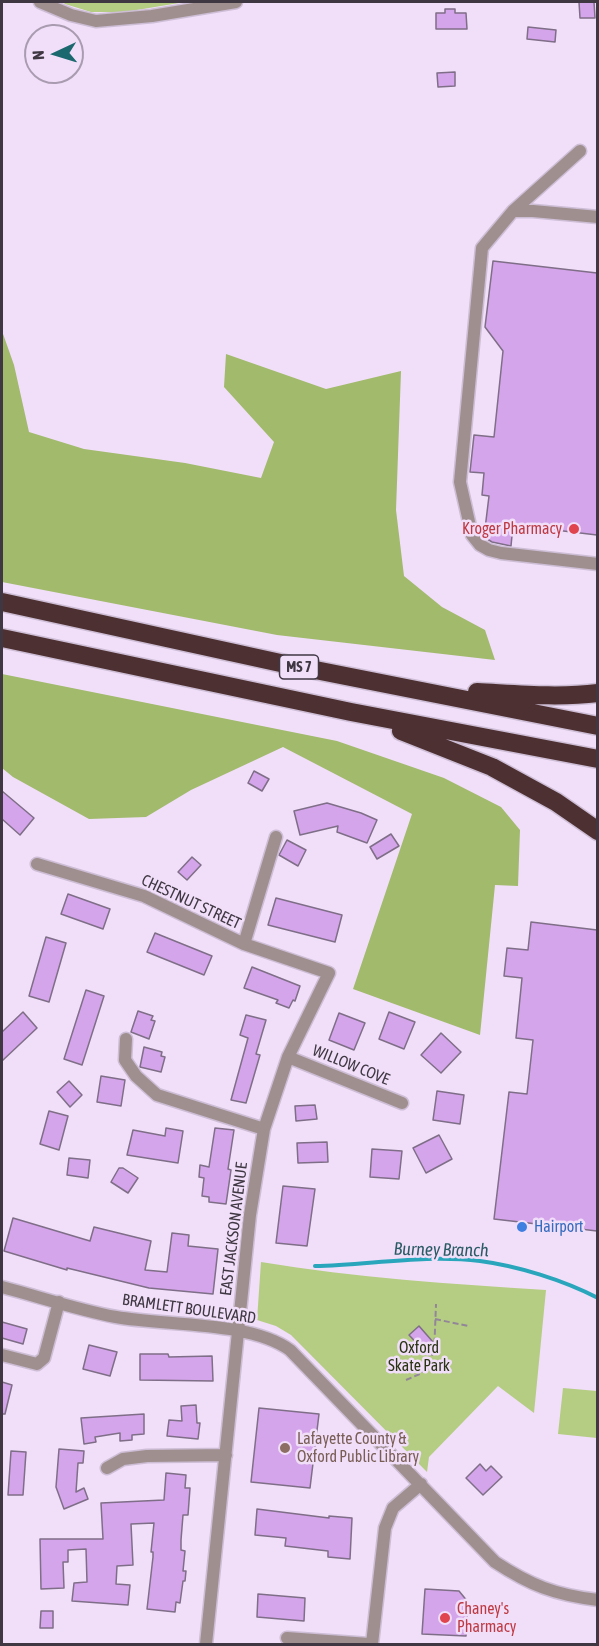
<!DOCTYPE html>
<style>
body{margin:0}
#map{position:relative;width:599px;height:1646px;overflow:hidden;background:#f1def9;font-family:"Asap Condensed",sans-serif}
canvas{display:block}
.frame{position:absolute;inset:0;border:3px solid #3f3843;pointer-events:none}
.north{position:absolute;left:24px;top:24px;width:60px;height:60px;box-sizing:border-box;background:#f1def9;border:2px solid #aa9cb0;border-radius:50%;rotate:266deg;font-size:16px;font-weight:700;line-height:24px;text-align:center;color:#3f3843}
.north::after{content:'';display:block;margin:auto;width:21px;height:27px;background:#1c686f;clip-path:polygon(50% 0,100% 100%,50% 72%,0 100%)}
</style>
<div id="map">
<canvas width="599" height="1646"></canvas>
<div class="frame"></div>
<div class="north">N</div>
</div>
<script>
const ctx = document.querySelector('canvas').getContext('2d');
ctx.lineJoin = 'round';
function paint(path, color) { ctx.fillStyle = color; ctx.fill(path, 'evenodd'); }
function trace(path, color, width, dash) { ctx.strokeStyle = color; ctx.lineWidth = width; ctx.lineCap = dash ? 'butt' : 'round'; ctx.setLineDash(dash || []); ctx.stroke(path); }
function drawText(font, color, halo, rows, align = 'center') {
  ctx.font = font + ' "Asap Condensed",sans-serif'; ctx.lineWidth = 5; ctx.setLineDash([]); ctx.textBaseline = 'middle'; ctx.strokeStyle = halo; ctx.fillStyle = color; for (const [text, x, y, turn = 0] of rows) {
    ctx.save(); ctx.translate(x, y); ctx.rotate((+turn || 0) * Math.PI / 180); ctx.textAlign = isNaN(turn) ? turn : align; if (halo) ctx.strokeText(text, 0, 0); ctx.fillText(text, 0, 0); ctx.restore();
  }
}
paint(new Path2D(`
 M63 2H185L125 12H91L65 4Z
 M261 1262C356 1278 451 1284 546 1290L534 1413 498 1386 429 1457 427 1472 291 1335 276 1326 257 1320Z
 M563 1388 597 1391V1438L558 1434Z`), '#b4cd82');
paint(new Path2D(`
 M2 331 14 365 29 432 84 449 185 463 261 478 274 442 224 387 226 354 326 389 401 371 396 510 404 576 442 607 485 630 495 660 277 635 2 582Z
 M2 674 337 741 444 778 501 807 520 830 518 886 495 885 480 1035 353 989 412 814 283 747 191 790 146 817 89 819 13 777 2 768Z`), '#a1ba6c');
trace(new Path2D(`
 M315 1266C369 1265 425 1254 480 1261 518 1266 563 1280 598 1298`), '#29a6bb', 4);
const building = new Path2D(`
 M579 2H594L595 18H580Z
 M445 9H455V13H466L467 29H436V13H445Z
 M528 27 556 30 555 42 527 39Z
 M455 72V86L438 87 437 73Z
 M493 261 597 273V535L513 525 511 546 492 542 484 537 489 496 482 495 484 473 470 472 474 435 494 437 503 351 485 327Z
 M254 771 269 779 262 791 248 783Z
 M2 791 34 818 20 835 2 819Z
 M327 803 361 813 377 820 367 843 337 832 338 826 300 835 294 811Z
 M391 834 399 846 377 859 370 847Z
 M287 840 306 850 298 866 279 855Z
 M192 857 201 865 187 880 178 872Z
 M68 894 110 909 103 929 61 914Z
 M276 898 342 915 335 942 268 925Z
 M531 922 597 930V1231L494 1219 509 1092 527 1094 533 1040 516 1038 522 978 504 976 507 948 528 950Z
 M155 933 212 956 204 975 147 952Z
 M46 937 66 943 49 1002 29 996Z
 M252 967 300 986 295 1001 293 1000 289 1008 276 1003 278 1000 244 988Z
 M86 990 104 996 82 1065 64 1059Z
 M138 1011 153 1016 151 1020 155 1021 149 1039 131 1032Z
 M23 1012 37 1028 2 1061V1032Z
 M389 1012 415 1022 404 1049 379 1039Z
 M339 1013 365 1023 354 1050 329 1040Z
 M246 1015 266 1020 256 1054 260 1055 246 1103 231 1100 248 1038 240 1035Z
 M441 1033 461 1052 441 1073 421 1055Z
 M144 1047 162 1052 161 1056 165 1057 161 1072 140 1067Z
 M101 1076 125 1080 121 1106 97 1102Z
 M69 1081 82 1095 70 1107 57 1092Z
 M437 1091 464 1095 460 1124 433 1120Z
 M315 1105 317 1119 296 1121 295 1106Z
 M49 1111 68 1116 59 1150 40 1144Z
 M166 1128 183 1131 178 1163 127 1155 133 1130 165 1136Z
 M215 1128 234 1130 228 1169 231 1170 226 1204 209 1202V1197L202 1196 204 1178 199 1177 200 1165 209 1167Z
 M439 1135 452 1159 426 1173 413 1148Z
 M327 1142 328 1162 298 1163 297 1143Z
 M372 1149 402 1151 399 1179 370 1177Z
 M69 1158 90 1160 88 1178 67 1175Z
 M119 1168H123L138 1178 128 1193 111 1182Z
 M283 1186 315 1189 307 1246 276 1243Z
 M13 1218 90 1241 94 1227 151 1241 145 1270 167 1272 172 1233 189 1235 188 1246 218 1249 213 1294 149 1288 67 1268V1270L4 1251Z
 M2 1322 27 1329 23 1344 2 1338Z
 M419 1326 433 1342 424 1351 409 1335Z
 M89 1345 117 1352 110 1376 83 1369Z
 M140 1354H168L169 1357 212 1356 213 1381 140 1380Z
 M2 1382 12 1385 5 1414H2Z
 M196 1405 197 1423H200L198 1439 167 1436 169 1420 182 1421 181 1406Z
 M259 1408 319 1414 310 1488 251 1482Z
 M144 1414V1434L132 1435V1440L120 1441V1433L95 1437 96 1442 84 1444 81 1418Z
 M59 1449 84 1451 83 1463H78L76 1492 84 1488 88 1499 64 1509 56 1487Z
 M11 1451 26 1452 23 1495H8Z
 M480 1464 486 1471 491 1466 502 1477 483 1495 466 1478Z
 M166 1473 186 1475 185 1488H190L188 1515H183L181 1540V1550L185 1551 183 1571H186L185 1581H183L180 1603 176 1602 175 1612 147 1609 153 1557V1552H151L154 1523 131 1524 133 1565 117 1566 116 1584 130 1585 128 1605 72 1601 74 1583 87 1582 86 1549 68 1550V1562H63L64 1588 41 1589 40 1539H103L101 1503 164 1500Z
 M257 1509 329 1518V1516L352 1518 350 1559 328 1557V1551L285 1546 286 1538 255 1535Z
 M425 1589 459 1591 468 1602 466 1636 422 1634Z
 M258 1594 305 1598 304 1621 257 1617Z
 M41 1611H53V1628H40Z`);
paint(building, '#d4a5ea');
trace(building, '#7f6e87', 1.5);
const minor = new Path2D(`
 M40 2 71 15 96 21 152 16 236 2
 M513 211 580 151
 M598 217 533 211H513L482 248 460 482 472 535 480 545 489 550 501 553 598 564
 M37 864 144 896 244 944 329 973 288 1057 264 1129 250 1215 206 1644
 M244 944 276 837
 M126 1039 125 1060 136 1076 157 1095 264 1129
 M288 1057 402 1103
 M2 1287C40 1297 78 1310 116 1317 166 1326 250 1321 290 1350L495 1562C530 1585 555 1595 598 1600
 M2 1355 37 1364 44 1358 59 1302
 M107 1468 123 1459 147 1456 226 1455
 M287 1638 369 1644
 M372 1644 385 1528 393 1508 421 1484`);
const highway = new Path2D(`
 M2 602 285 664 598 726
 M2 638 351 712 598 759
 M477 692C517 694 558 698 598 693
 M401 731 492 767 556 802 598 831`);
trace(minor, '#cdbdd5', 15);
trace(highway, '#cdbdd5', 21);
trace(new Path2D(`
 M435 1319 468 1326
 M406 1380 422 1373 429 1354 434 1355 436 1304`), '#938699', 2, [6, 3]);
trace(minor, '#9f8f8f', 12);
trace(highway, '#4d3031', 18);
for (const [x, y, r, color] of [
 [574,529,6,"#e0444e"],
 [522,1227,6,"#3f7fe0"],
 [285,1448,6,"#8d6e63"],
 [445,1618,6,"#e0444e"]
]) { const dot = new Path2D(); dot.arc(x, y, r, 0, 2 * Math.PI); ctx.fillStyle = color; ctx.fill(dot); trace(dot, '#f1def9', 2); }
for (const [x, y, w] of [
 [299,667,39]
]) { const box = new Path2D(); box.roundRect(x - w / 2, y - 12, w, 24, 4.5); ctx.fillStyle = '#f1def9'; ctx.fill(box); trace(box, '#3f3843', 1.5); }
drawText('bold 15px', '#3f3843', null, [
 ["MS 7",299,667]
]);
drawText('16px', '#be3a42', '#f1def9', [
 ["Kroger Pharmacy",562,529],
 ["Chaney's",457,1609,"left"],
 ["Pharmacy",457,1627,"left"]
], 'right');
drawText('16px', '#3f3843', '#f1def9', [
 ["CHESTNUT STREET",191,902,25],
 ["WILLOW COVE",351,1065,22],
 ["EAST JACKSON AVENUE",234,1229,-83],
 ["BRAMLETT BOULEVARD",189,1309,8]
]);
drawText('16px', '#366cbe', '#f1def9', [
 ["Hairport",534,1227]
], 'left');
drawText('16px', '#2a3413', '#f1def9', [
 ["Oxford",419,1348],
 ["Skate Park",419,1366]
]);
drawText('16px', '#785e54', '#f1def9', [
 ["Lafayette County &",297,1439],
 ["Oxford Public Library",297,1457]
], 'left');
drawText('italic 18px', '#2b5b65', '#f1def9', [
 ["Burney Branch",441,1250,1]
]);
</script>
